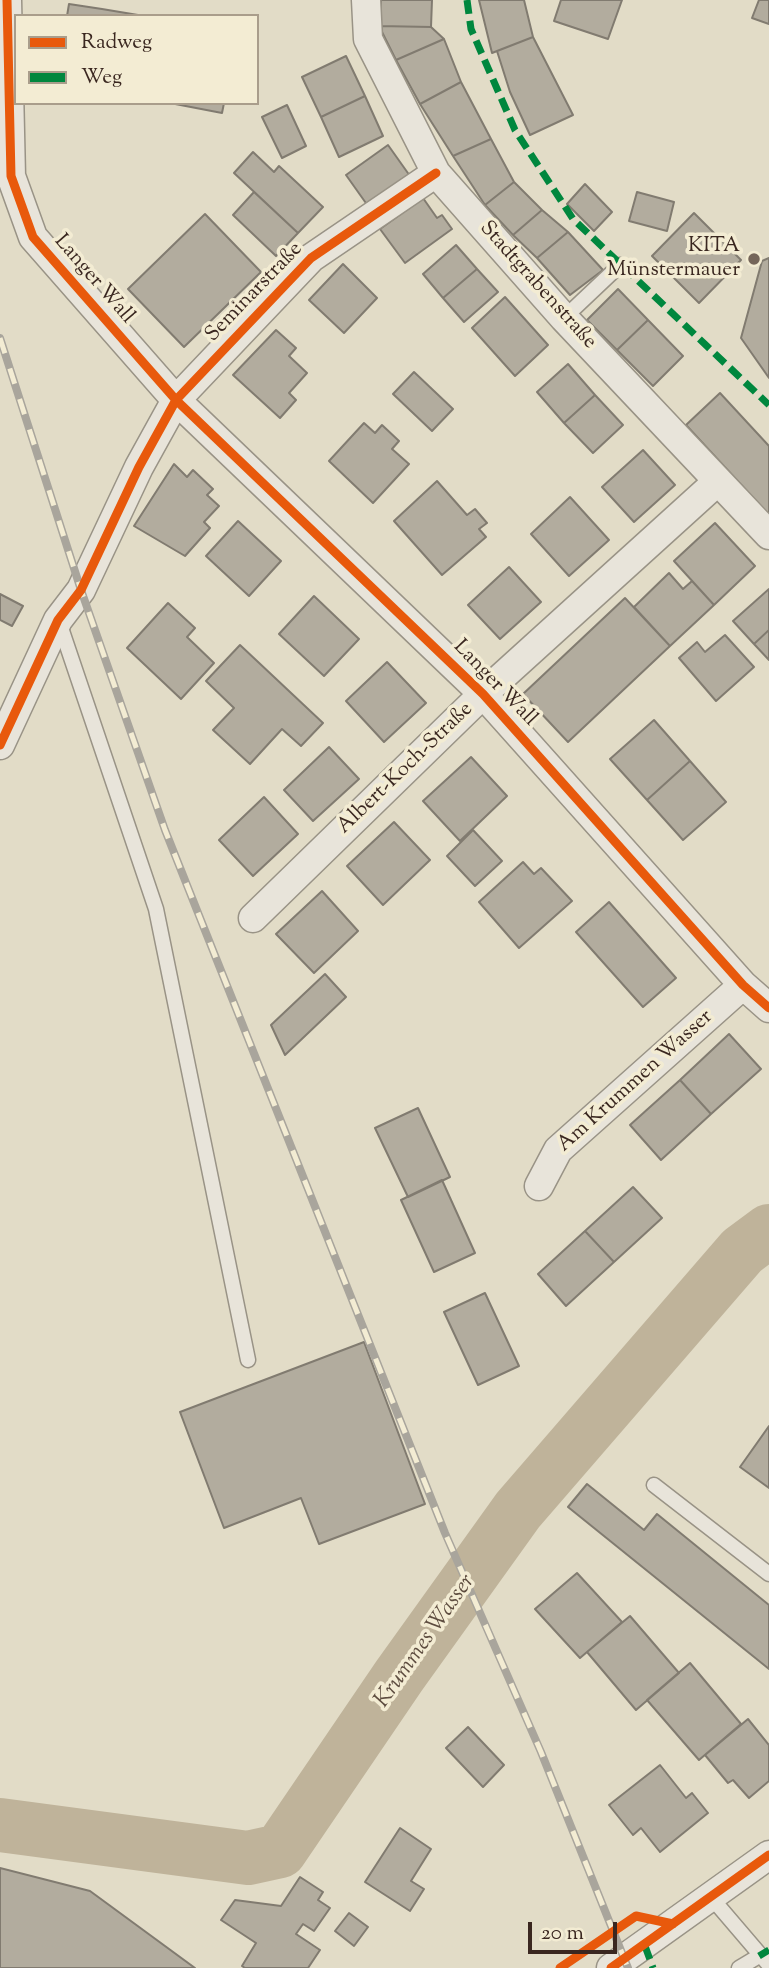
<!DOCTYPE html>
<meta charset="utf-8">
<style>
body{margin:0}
#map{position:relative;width:769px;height:1968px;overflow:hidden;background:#e2dcc7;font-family:"Sorts Mill Goudy",serif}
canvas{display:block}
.legend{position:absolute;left:14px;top:14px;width:245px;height:91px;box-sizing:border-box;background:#f3ecd3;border:2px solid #a99d8b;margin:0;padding:9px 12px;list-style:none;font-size:21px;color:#3a2720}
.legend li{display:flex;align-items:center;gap:14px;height:35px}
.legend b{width:35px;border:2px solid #a99d8b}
.scale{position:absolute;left:528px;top:1922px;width:89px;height:32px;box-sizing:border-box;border:4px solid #3a2720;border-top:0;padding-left:9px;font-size:21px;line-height:24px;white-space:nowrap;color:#3a2720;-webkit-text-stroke:5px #f3ecd3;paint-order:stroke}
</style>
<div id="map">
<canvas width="769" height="1968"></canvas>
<ul class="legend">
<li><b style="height:9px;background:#e8590c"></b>Radweg</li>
<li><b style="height:9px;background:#00873e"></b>Weg</li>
</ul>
<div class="scale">20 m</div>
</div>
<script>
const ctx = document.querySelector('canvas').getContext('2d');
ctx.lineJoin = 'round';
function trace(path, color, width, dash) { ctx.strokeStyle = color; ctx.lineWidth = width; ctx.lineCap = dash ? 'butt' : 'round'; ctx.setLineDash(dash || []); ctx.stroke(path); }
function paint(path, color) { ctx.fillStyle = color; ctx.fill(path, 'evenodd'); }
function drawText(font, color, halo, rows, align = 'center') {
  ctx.font = font + ' "Sorts Mill Goudy",serif'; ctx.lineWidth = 7; ctx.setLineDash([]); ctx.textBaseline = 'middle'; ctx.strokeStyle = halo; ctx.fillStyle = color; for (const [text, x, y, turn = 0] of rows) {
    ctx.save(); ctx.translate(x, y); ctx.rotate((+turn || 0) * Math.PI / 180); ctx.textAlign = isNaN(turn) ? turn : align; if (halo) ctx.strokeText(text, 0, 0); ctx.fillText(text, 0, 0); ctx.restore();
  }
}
trace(new Path2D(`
 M0 1825 248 1858 280 1851 399 1676 518 1510 742 1251 769 1231`), '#bfb39a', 54);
const building = new Path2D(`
 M381 0H432L431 27 379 26Z
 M479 0H524L533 37 492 53Z
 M561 0H622L608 39 554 21Z
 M759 0H769V24L752 18Z
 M69 4 102 9 144 16H67Z
 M379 26 431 27 444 39 396 60Z
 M533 37 573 115 530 135 510 92 497 51Z
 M444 39 461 82 420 104 396 60Z
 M346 56 365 96 321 117 302 77Z
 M461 82 491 139 453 156 420 104Z
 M365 96 383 136 339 157 321 117Z
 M170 103H224L222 113Z
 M287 105 306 146 282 158 262 117Z
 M491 139 514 182 485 205 453 156Z
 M388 145 410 176 368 206 346 175Z
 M253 152 274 172 279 166 323 207 298 233 234 173Z
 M514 182 542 210 513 235 485 205Z
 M585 184 612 212 594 231 567 204Z
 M254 192 298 233 276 256 233 215Z
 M637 192 674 202 667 231 629 221Z
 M423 198 437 218 442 215 452 229 405 263 380 229Z
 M542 210 568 232 537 258 513 235Z
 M694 213 741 260 699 303 652 256Z
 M205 214 261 272 184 347 128 289Z
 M568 232 603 270 570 295 537 258Z
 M456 245 477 269 443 298 423 274Z
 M769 258V378L741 338 762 261Z
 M343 264 377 298 344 333 309 300Z
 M477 269 498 292 464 322 443 298Z
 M618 289 648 320 617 350 587 320Z
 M505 297 548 345 515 376 472 328Z
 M648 320 683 356 653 386 617 350Z
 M276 330 296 348 289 356 307 373 289 393 296 400 280 418 233 375Z
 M568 364 595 395 564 423 537 392Z
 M414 372 453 409 432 431 393 394Z
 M720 393 769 446V515L686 425Z
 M595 395 623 425 593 453 564 423Z
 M364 423 375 433 382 425 399 441 392 449 409 464 373 503 329 461Z
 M643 450 675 485 634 522 602 487Z
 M174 464 187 477 193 470 213 489 207 495 219 506 204 522 210 528 185 556 134 526Z
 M437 481 467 515 475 509 487 523 479 529 486 537 442 575 394 521Z
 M570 497 609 540 569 576 531 534Z
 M238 521 281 561 249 596 206 556Z
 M715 523 755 566 714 605 674 561Z
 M509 567 541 602 500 639 468 605Z
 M669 573 683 589 692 581 714 605 670 646 634 607Z
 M769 589V630L754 644 733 621Z
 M0 594 23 606 12 626 0 620Z
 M314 596 359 639 324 676 279 634Z
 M625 598 670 646 568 742 523 694Z
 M168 603 195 628 187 637 214 663 181 699 127 648Z
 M769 630V660L754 644Z
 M725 635 754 667 716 701 679 658 697 642 705 652Z
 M240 645 323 723 301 746 282 729 250 764 213 730 234 708 206 681Z
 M387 662 426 703 384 742 346 701Z
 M654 720 690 761 647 800 610 759Z
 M329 747 359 779 313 821 284 790Z
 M471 757 507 796 460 841 423 801Z
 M690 761 726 802 683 840 647 800Z
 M264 797 298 834 253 876 219 840Z
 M394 822 430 860 383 905 347 866Z
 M473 830 502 861 475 886 447 856Z
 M523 862 534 874 541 868 572 901 519 948 479 902Z
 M322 891 358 931 314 973 276 934Z
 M609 902 676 978 643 1007 576 932Z
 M325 974 346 997 285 1055 271 1025Z
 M729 1034 761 1069 711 1114 680 1080Z
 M680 1080 711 1114 661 1160 630 1125Z
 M418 1108 450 1177 408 1197 375 1128Z
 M442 1180 475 1253 434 1272 401 1200Z
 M633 1187 662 1218 614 1262 585 1231Z
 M585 1231 614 1262 566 1306 538 1274Z
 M485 1293 519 1366 478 1385 444 1312Z
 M364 1342 425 1504 319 1544 301 1498 224 1528 180 1412Z
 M769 1426V1488L740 1467Z
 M587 1484 644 1530 657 1514 769 1605V1669L568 1507Z
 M577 1573 622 1622 580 1658 535 1609Z
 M630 1616 679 1673 636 1710 587 1652Z
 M690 1663 741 1724 699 1760 647 1700Z
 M748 1719 769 1745V1781L749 1798 733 1780 728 1783 705 1755Z
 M468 1727 504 1765 483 1787 446 1748Z
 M660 1765 686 1798 692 1793 708 1813 660 1852 641 1828 633 1835 609 1805Z
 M400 1828 431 1849 411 1881 424 1889 410 1911 365 1882Z
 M0 1868 90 1891 195 1968H0Z
 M300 1877 323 1892 318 1900 330 1908 314 1931 303 1924 296 1934 320 1950 308 1968H245L242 1966 256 1943 221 1920 235 1900 281 1906Z
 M349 1913 368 1927 354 1946 335 1931Z`);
paint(building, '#b2ac9e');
trace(building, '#817b70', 2);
const lane = new Path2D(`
 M564 318 620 265
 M59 622 156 909 248 1360
 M654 1485 769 1574
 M710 1896 769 1965
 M739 1968 759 1956`);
const street = new Path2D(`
 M7 0 11 176 33 237 176 400 483 694 743 985 769 1008
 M366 0 368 39 436 173 564 318 769 535
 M0 745 58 620 81 590 139 467 176 400 311 258 436 173
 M253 918 483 694 718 481
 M539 1186 558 1150 743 985
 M611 1968 769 1855`);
trace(lane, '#999386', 17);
trace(street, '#999386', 31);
trace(lane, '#e8e4da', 14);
trace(street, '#e8e4da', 28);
const rail = new Path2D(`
 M0 338 81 590 165 830 445 1533 541 1752 628 1968`);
trace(rail, '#a9a59c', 8);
trace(rail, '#f3ecd3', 5, [16]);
trace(new Path2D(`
 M467 0 471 29 515 130 573 219 769 405
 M645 1946 653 1968
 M759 1956 769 1950`), '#00873e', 7, [14, 7]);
trace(new Path2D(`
 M7 0 11 176 33 237 176 400 483 694 743 985 769 1008
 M0 745 58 620 81 590 139 467 176 400 311 258 436 173
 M560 1968 636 1916 673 1924
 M611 1968 769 1855`), '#e8590c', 9);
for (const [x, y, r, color] of [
 [754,259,7,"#75665a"]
]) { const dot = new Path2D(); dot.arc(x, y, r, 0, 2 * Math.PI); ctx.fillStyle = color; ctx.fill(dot); trace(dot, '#f3ecd3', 2.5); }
drawText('21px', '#3a2720', '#f3ecd3', [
 ["KITA",740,247],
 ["Münstermauer",740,271]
], 'right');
drawText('21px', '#3a2720', '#f3ecd3', [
 ["Langer Wall",93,280,49],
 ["Stadtgrabenstraße",537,286,48],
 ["Seminarstraße",255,293,-46],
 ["Langer Wall",494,684,46],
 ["Albert-Koch-Straße",406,769,-44],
 ["Am Krummen Wasser",636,1082,-42]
]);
drawText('italic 23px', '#5d4c3f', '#f3ecd3', [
 ["Krummes Wasser",426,1642,-55]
]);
</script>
